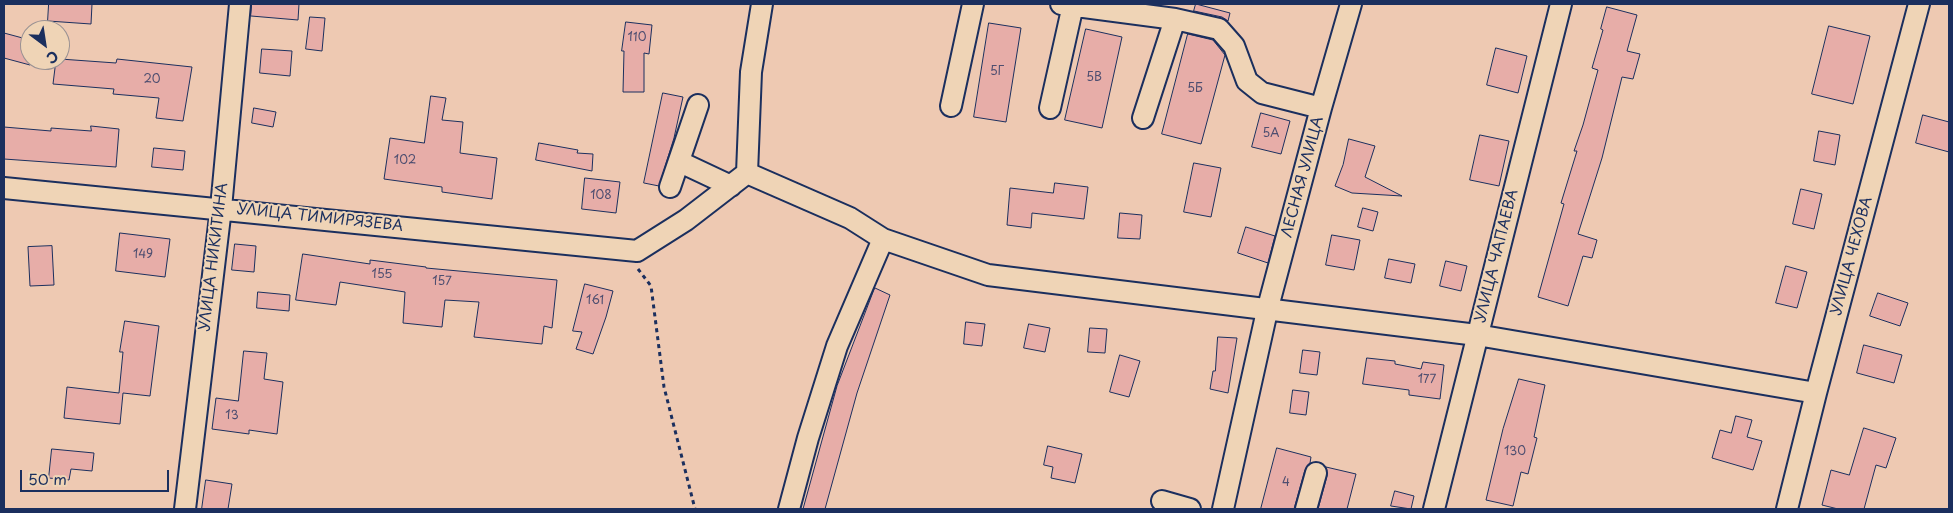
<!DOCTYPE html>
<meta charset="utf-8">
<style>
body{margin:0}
#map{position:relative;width:1953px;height:513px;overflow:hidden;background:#eec9b2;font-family:"Playpen Sans",sans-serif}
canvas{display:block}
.frame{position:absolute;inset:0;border:5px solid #1b2f5e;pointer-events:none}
.north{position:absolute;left:20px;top:20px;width:50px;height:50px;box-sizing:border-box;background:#efd4b6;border:1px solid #9a9293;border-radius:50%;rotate:149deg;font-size:14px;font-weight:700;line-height:20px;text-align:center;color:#1b2f5e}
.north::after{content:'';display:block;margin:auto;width:18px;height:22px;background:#1b2f5e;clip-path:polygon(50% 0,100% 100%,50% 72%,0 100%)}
.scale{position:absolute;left:20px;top:470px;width:149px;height:22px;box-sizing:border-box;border:2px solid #1b2f5e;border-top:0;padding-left:6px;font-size:15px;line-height:18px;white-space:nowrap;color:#1b2f5e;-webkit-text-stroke:4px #efd4b6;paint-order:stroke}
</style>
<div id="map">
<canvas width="1953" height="513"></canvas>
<div class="frame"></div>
<div class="north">С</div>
<div class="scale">50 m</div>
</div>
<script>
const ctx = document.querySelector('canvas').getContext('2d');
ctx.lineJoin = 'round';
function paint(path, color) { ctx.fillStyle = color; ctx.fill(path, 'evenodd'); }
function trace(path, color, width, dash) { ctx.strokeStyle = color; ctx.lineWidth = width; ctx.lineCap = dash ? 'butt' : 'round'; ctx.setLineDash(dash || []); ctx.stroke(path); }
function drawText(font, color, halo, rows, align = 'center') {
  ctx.font = font + ' "Playpen Sans",sans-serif'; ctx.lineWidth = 4; ctx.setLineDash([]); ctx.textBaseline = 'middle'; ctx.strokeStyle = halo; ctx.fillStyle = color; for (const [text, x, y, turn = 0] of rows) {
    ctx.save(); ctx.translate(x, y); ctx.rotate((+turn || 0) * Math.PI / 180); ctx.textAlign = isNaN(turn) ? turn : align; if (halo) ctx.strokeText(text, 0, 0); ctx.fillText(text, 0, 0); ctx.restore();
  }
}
const building = new Path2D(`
 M49 4H92L91 24 48 21Z
 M252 4H299L298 20 251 16Z
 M1196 4 1230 13 1228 21 1222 17 1194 11Z
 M1607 7 1637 15 1627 51 1640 54 1633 79 1622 77 1602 158 1578 234 1597 240 1592 258 1583 256 1568 306 1538 297 1564 204 1561 203 1577 151H1574L1583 125 1598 70 1592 68 1603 30 1601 29Z
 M310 17 325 18 322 51 306 49Z
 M626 22 652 25 649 54 644 53V92H623L624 51H622Z
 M989 23 1021 28 1006 122 974 117Z
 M1829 26 1870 36 1853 104 1812 94Z
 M1086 29 1122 37 1102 128 1065 120Z
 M4 33 30 40V65L4 58Z
 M1188 34 1213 40 1225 55 1201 144 1162 134Z
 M1496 48 1527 56 1518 93 1487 85Z
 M262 49 292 51 290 76 260 73Z
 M60 59 116 63 117 59 192 67 183 121 156 118 159 98 113 94 114 89 53 84 56 60Z
 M663 93 683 97 674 138 659 186 644 183Z
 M431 96 446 98 442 120 463 122 460 153 497 158 492 199 442 192V187L384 179 390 138 424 143Z
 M254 108 276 112 273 127 252 123Z
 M1261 113 1290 121 1281 154 1252 147Z
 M1923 115 1949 122V152L1916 143Z
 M91 126 119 129 116 167 4 159V127L51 131V128L91 131Z
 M1819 131 1840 135 1835 165 1814 161Z
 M1480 135 1509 141 1499 186 1470 180Z
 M1349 139 1375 146 1365 177 1402 196 1352 193 1335 186 1343 165Z
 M539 143 578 150 577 153 593 154 592 171 536 160Z
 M154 148 185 151 183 170 152 167Z
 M1194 163 1221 168 1211 217 1184 212Z
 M585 178 620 182 616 213 582 209Z
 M1055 183 1088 187 1084 219 1032 213 1031 228 1007 225 1010 188 1053 193Z
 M1801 189 1822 194 1814 229 1793 224Z
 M1363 208 1378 212 1373 231 1358 227Z
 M1120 213 1142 215 1140 239 1118 238Z
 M1246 227 1275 236 1268 263 1238 253Z
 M120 233 170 239 165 277 116 271Z
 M1332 235 1360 240 1354 270 1326 265Z
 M235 244 256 246 254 272 232 270Z
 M52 246 54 285 30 286 28 247Z
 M303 254 370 264V260L426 267V268L557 280 552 328 544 326 542 344 474 337 479 302 445 300 442 327 403 323 405 292 340 282 336 305 296 300Z
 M1389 259 1415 264 1411 283 1385 278Z
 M1446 261 1467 266 1461 291 1440 286Z
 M1786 266 1807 272 1797 308 1776 303Z
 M585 284 613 291 606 317 593 354 576 349 582 332 573 331Z
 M875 288 890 295 857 393 825 509H803L837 386Z
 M258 292 290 295 289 311 257 308Z
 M1878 293 1908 303 1900 326 1870 316Z
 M125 321 159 326 150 396 123 393 120 424 64 418 67 387 119 393 123 352H120Z
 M966 322 985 324 982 346 964 344Z
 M1029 324 1050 328 1045 352 1024 348Z
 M1090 328 1107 329 1105 353 1088 352Z
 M1218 337 1237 338 1228 393 1210 389 1213 371H1215Z
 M1864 345 1902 355 1894 383 1857 373Z
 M1303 350 1320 352 1317 375 1300 373Z
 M244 351 267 353 264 379 283 382 277 434 249 430V434L212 429 216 398 238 401Z
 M1120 355 1140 361 1129 397 1110 392Z
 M1367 358 1395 361V364L1421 369 1423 362 1444 365 1440 399 1409 395V390L1363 384Z
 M1519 379 1545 385 1534 437 1537 438 1528 474 1521 472 1513 506 1486 500 1503 429Z
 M1293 390 1309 392 1306 415 1290 413Z
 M1736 416 1752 420 1747 437 1762 441 1753 470 1712 458 1720 430 1731 433Z
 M1864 428 1896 438 1886 468 1876 465 1864 509H1838L1822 505 1831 470 1849 475Z
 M1048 446 1082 454 1075 483 1051 478 1053 467 1044 465Z
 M1277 448 1311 457 1310 463 1305 470 1294 509H1261Z
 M52 449 94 453 92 471 71 469 69 480 49 478Z
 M1326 467 1356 474 1347 509H1318L1327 476Z
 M206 480 232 484 228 509H202Z
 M1395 491 1414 496 1411 509 1391 506Z`);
paint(building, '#e7ada8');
trace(building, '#1b2f5e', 1);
const minor = new Path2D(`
 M1061 4 1175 19 1219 29 1234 46 1247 81 1262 93 1321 108
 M951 106 973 4
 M1050 108 1073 5
 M1143 118 1175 19
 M680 162 731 186
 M747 173 751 72 762 4
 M670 187 698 105
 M4 188 637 251 686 220 747 173 850 218 883 239 988 275 1477 335 1816 393
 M1162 501 1190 509
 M185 509 221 208 240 4
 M789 509 808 438 837 346 883 239
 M1223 509 1267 311 1321 108 1351 4
 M1306 509 1316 473
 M1434 509 1561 4
 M1787 509 1816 393 1919 4`);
trace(minor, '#1b2f5e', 24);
trace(new Path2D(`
 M638 269 651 286 664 387 695 509`), '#1b2f5e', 3, [4, 4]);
trace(minor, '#efd4b6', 20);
drawText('12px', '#4e4e70', null, [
 ["110",637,38],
 ["5Г",997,72],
 ["5В",1094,78],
 ["20",152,80],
 ["5Б",1195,89],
 ["5А",1271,134],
 ["102",405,161],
 ["108",601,196],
 ["149",143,255],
 ["155",382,275],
 ["157",442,282],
 ["161",595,301],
 ["177",1427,380],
 ["13",232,416],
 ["130",1515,452],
 ["4",1286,483]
]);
drawText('15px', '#1b2f5e', '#efd4b6', [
 ["ЛЕСНАЯ УЛИЦА",1303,177,-75],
 ["УЛИЦА ТИМИРЯЗЕВА",320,218,6],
 ["УЛИЦА ЧАПАЕВА",1497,256,-76],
 ["УЛИЦА ЧЕХОВА",1852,256,-75],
 ["УЛИЦА НИКИТИНА",214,257,-83]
]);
</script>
